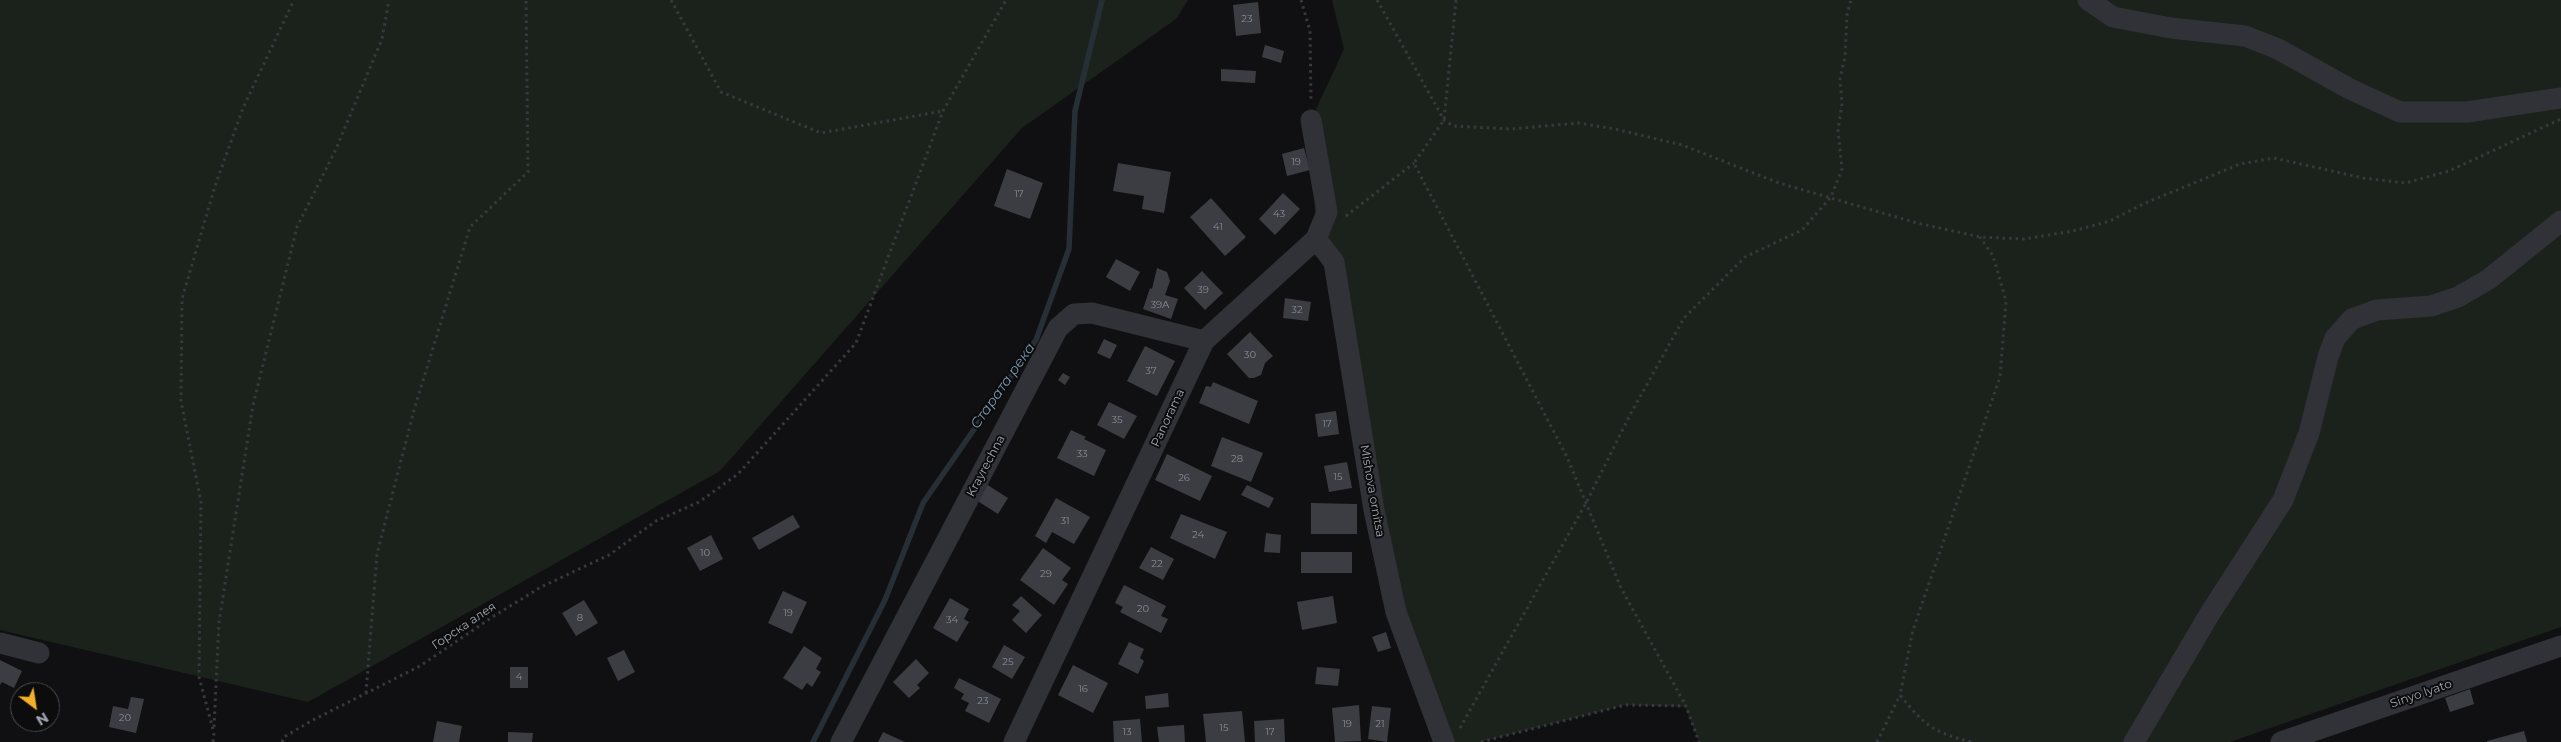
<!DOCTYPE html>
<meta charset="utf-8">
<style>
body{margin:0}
#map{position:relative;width:2561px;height:742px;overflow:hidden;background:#101012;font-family:Montserrat,sans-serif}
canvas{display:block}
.north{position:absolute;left:10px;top:682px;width:50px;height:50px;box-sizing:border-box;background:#0c0c0d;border:1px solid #484a4f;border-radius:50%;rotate:149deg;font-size:14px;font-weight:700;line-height:20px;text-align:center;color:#a1a7b3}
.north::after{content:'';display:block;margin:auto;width:18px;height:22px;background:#f4b026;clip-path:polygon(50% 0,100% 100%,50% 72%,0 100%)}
</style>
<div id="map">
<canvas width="2561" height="742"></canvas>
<div class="north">N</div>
</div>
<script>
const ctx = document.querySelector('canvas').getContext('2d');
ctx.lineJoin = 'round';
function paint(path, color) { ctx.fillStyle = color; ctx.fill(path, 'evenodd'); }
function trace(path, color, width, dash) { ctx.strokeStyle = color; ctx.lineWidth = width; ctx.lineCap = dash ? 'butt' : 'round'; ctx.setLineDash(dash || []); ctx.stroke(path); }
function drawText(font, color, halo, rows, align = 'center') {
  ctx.font = font + ' Montserrat,sans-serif'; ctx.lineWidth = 4; ctx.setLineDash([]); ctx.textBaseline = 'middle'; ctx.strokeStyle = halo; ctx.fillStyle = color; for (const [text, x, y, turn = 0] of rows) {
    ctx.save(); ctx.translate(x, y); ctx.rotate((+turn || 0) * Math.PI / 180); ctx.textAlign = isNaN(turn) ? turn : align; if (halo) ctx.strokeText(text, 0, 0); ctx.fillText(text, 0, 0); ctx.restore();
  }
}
paint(new Path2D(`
 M0 0H1188L1176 19 1022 128 720 471 308 702 0 630Z
 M1332 0H2561V627L2230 742H1699L1685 707 1625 705 1481 742H1444L1396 612 1334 262 1316 239 1311 120 1344 49Z`), '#1b221c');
trace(new Path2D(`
 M813 742 885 600 923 503 1036 340 1069 249 1075 111 1102 0`), '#272f36', 5.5);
paint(new Path2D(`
 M1258 2 1261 33 1236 36 1233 5Z
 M1265 45 1284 51 1281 63 1262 57Z
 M1221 69 1256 71 1255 83 1221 81Z
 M1304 148 1310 170 1287 176 1282 154Z
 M1118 163 1171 172 1164 213 1142 209 1144 196 1113 191Z
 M1007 169 1043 183 1030 219 994 206Z
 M1283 193 1300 209 1275 235 1259 219Z
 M1211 198 1246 237 1225 256 1190 217Z
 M1116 259 1140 272 1130 291 1106 277Z
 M1157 268 1167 272 1170 281 1165 295 1178 299 1171 319 1143 309 1150 288 1152 289Z
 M1202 271 1223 293 1205 310 1184 288Z
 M1285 298 1311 302 1308 321 1283 318Z
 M1250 332 1273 356 1265 363 1261 375 1254 378H1249L1227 354Z
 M1104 339 1117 345 1110 359 1097 353Z
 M1145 346 1175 361 1157 396 1127 381Z
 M1063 373 1070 377 1065 385 1058 380Z
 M1213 382 1258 401 1249 424 1199 403 1206 386 1211 387Z
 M1109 402 1137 416 1124 439 1097 425Z
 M1336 411 1339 434 1318 437 1315 414Z
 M1071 430 1086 437 1084 439 1106 450 1094 476 1057 458Z
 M1222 437 1263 453 1251 482 1211 466Z
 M1167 454 1212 476 1200 501 1155 480Z
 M1347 462 1352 488 1329 492 1324 466Z
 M986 484 1008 498 998 514 976 500Z
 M1247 485 1274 498 1269 508 1241 495Z
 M1056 498 1090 517 1074 544 1052 532 1046 543 1035 536Z
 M1311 503 1357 504V534H1311Z
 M1181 514 1227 532 1215 559 1170 538Z
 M793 515 800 527 759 550 752 538Z
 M1266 533 1281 535 1280 553 1264 552Z
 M711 535 723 559 700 571 687 548Z
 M1151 547 1174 559 1163 580 1139 568Z
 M1043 548 1071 568 1062 580 1068 584 1054 605 1020 580Z
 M1301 552H1352V573H1301Z
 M1124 585 1166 606 1161 616 1168 619 1161 633 1120 612 1123 607 1115 603Z
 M783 591 807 602 792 634 768 623Z
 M1021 596 1042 615 1026 633 1012 620 1020 611 1012 605Z
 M1333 596 1337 623 1302 630 1297 602Z
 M950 598 969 609 964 619 969 622 957 642 933 628Z
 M584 600 598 623 576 636 562 613Z
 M1386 632 1391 648 1378 652 1372 637Z
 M1129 642 1144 649 1140 658 1144 661 1138 674 1118 664Z
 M1004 645 1025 657 1012 679 992 667Z
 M804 646 822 658 816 669 821 672 812 687 807 683 802 690 783 678Z
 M624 650 635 672 618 681 607 658Z
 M916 659 929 673 917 685 920 688 909 698 893 682Z
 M0 660 22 671 14 688 2 682 0 685Z
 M1073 665 1108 683 1093 713 1058 695Z
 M510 667H528V688H510Z
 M1317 667 1340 669 1338 686 1315 684Z
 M959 678 1001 699 989 723 965 711 969 703 961 699 964 694 954 688Z
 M2470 689 2474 704 2450 712 2445 698Z
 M1168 693 1169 707 1146 709 1145 696Z
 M131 697 144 699 136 733 109 727 113 706 128 709Z
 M1359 705 1361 741 1335 742 1332 708Z
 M1372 706 1391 708 1387 742 1368 739Z
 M1242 711 1245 742H1206L1203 714Z
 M1140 719 1142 742H1114L1113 721Z
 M1284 719 1285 742H1255L1254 721Z
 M437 721 462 726 459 742H433Z
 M1184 725 1185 742H1159L1157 727Z
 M2524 731 2527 742H2487V741Z
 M508 732 533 733 532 742H508Z
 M883 732 905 742H878Z`), '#3c3d42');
trace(new Path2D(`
 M671 0 721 92 821 133 943 111
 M1301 0 1310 31 1311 101
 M1377 0 1444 120 1453 126 1511 129 1578 123 1615 129 1682 145 1779 183 1917 223 1980 237 2024 239 2073 231 2110 221 2143 204 2240 164 2274 158 2363 178 2405 183 2449 171 2561 119
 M1456 0 1444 120 1414 163 1567 457 1621 588 1686 706
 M1346 216 1414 163
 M366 693 377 554 414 410 470 227 528 172 526 0
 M214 727 219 622 253 405 297 227 336 149 382 39 389 0
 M1460 728 1586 503 1631 413 1684 318 1745 257 1802 230 1831 197 1842 169 1838 130 1842 104 1840 79 1845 56 1847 15 1851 0
 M213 742 214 733 199 677 201 502 181 401 182 299 215 186 243 108 294 0
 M282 742 284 737 311 721 420 666 494 616 541 587 609 555 656 521 699 502 738 474 856 343 943 111 1006 0
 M1481 742 1625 705 1686 706 1699 742
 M1877 742 1900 695
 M1971 742C1933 732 1925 726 1900 695L1913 630 2000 377 2006 301 1993 256 1980 237`), '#37393e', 3, [2.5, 4]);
trace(new Path2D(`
 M2088 0 2113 17 2171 28 2245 36 2278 49 2350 89 2400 112H2467L2561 98
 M1316 239 1334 262 1374 510 1396 612 1444 742
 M0 643 39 653
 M841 742 1058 328 1074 314 1092 313 1204 341
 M1014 742 1204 341 1316 239 1327 212 1311 120
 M2134 742 2209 615 2283 500 2309 433 2328 357 2335 338 2352 319 2377 310 2431 306 2458 297 2489 279 2561 221
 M2281 742 2561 646`), '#313237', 21);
drawText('10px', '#888c97', null, [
 ["23",1247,19],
 ["19",1296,162],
 ["17",1019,194],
 ["43",1279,214],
 ["41",1218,227],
 ["39",1203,290],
 ["39А",1160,305],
 ["32",1297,310],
 ["30",1250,355],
 ["37",1151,371],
 ["35",1117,420],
 ["17",1327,424],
 ["33",1082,454],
 ["28",1237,459],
 ["15",1338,477],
 ["26",1184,478],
 ["31",1065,521],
 ["24",1198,535],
 ["10",705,553],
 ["22",1157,564],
 ["29",1046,574],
 ["20",1143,609],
 ["19",788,613],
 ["8",580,618],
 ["34",952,620],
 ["25",1008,662],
 ["4",519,677],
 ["16",1083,689],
 ["23",983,701],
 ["20",125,718],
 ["19",1347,724],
 ["21",1380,724],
 ["15",1224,728],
 ["13",1127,732],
 ["17",1270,732]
]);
drawText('12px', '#a1a7b3', '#0c0c0d', [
 ["Panorama",1168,418,-65],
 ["Krayrechna",986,466,-62],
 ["Mishova ornitsa",1372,491,80],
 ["Горска алея",464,626,-34],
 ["Sinyo lyato",2421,694,-19]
]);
drawText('italic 14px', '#7795af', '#0c0c0d', [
 ["Старата река",1003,386,-55]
]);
</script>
